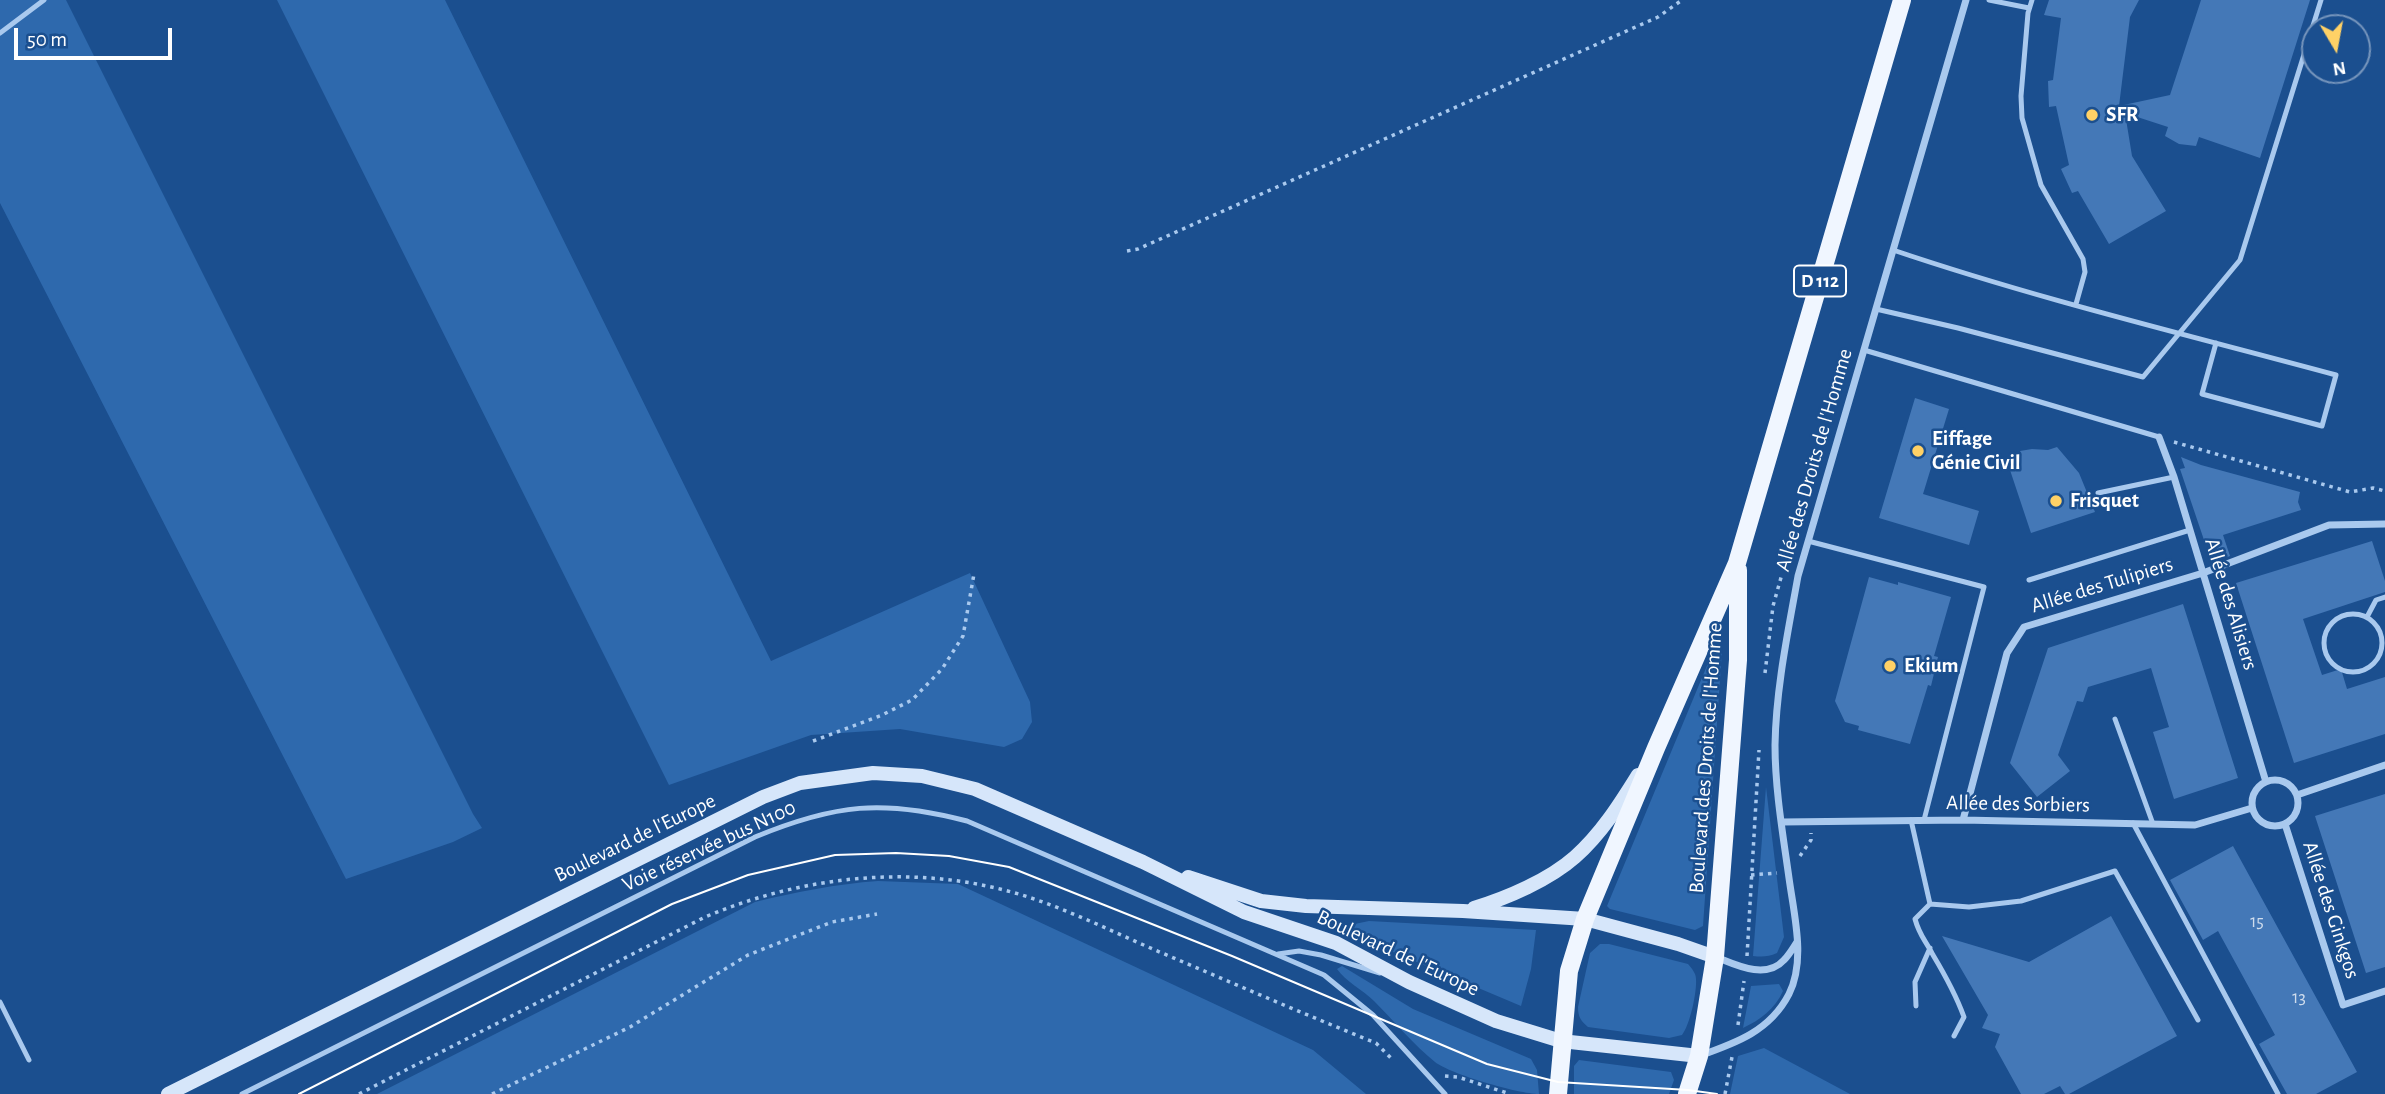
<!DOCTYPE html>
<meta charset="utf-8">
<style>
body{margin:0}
#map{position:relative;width:2385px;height:1094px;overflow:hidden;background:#1b4f8f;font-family:"Alegreya Sans",sans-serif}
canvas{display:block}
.north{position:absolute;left:2301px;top:14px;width:70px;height:70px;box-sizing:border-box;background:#1b4f8f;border:2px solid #7695bc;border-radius:50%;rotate:170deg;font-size:19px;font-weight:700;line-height:28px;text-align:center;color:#fff}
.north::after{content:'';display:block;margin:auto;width:24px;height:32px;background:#ffd166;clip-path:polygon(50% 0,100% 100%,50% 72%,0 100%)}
.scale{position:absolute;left:14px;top:28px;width:158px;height:32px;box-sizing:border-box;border:4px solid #fff;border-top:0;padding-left:9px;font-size:21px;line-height:24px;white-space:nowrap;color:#fff;-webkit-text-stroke:5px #1b4f8f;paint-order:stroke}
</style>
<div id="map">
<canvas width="2385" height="1094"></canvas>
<div class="north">N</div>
<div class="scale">50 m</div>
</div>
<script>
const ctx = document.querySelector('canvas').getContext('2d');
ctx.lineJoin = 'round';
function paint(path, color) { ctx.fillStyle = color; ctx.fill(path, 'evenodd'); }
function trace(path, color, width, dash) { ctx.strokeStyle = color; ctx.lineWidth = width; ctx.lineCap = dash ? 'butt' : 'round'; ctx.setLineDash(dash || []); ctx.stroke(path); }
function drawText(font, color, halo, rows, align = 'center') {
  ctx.font = font + ' "Alegreya Sans",sans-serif'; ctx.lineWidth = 5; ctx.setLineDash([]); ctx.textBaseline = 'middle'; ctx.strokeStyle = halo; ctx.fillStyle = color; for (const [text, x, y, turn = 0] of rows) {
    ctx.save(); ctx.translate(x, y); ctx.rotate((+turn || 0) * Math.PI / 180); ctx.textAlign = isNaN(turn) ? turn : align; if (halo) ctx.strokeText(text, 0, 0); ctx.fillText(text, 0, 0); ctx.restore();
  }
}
paint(new Path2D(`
 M0 0H66L473 814 482 828 453 842 346 879 0 203Z
 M277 0H445L771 661 970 573 1030 702 1032 722 1022 739 1004 747 900 729 811 735 669 785Z
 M1720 643 1722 650 1703 926 1695 930 1610 909 1607 906 1716 644Z
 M1766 787 1784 937 1777 953C1768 957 1762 957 1753 956Z
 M878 881 958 884 1313 1050 1366 1094H377L755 902C796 892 836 884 878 881Z
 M1369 921 1536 930 1531 969 1521 1006 1348 933 1345 926Z
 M1600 944H1609L1688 964C1692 969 1696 973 1696 979 1697 992 1690 1025 1682 1035L1669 1038 1588 1027C1581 1021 1578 1017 1578 1007L1590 953Z
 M1342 966 1413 1009 1531 1059 1537 1070 1539 1094C1519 1094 1450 1074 1435 1062 1415 1046 1393 1020 1374 1001 1363 990 1345 981 1337 969Z
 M1779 984 1783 991C1775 1009 1760 1020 1743 1028L1751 986Z
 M1764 1048 1850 1094H1730L1738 1056Z
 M1579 1060 1671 1072 1674 1080 1669 1094H1574V1066Z`), '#2e69ad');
paint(new Path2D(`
 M2049 0H2139L2130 17 2119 106 2170 95 2201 0H2310L2260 158 2199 137 2196 146 2179 144 2165 136 2168 127 2125 113 2132 156 2166 211 2109 244 2078 191 2072 193 2061 169 2069 165 2056 106 2049 107 2048 81 2053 80 2061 18 2044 15Z
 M1915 398 1949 409 1923 494 1979 511 1969 545 1879 518Z
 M2057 447 2079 473 2095 512 2031 533 2006 458 2021 453 2020 451 2032 449 2048 450Z
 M2181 457 2201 465 2300 492 2298 502 2301 510 2223 535 2230 556 2225 558 2204 540 2180 469 2185 468Z
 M2372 541 2385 581V592L2303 619 2322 675 2341 669 2347 689 2385 677V734L2294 763 2236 583Z
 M1869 577 1898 585V582L1951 597 1934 656 1938 657 1931 686 1928 685 1910 744 1858 730 1859 726 1845 722 1835 701Z
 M2183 604 2238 778 2174 799 2153 732 2169 727 2151 668 2088 687 2083 702 2077 701 2058 755 2070 771 2037 797 2010 763 2048 648Z
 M2385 794V967L2366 973 2315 816Z
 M2233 846 2357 1072 2316 1094H2287L2259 1044 2275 1035 2218 931 2203 940 2170 880Z
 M2111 916 2177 1036 2069 1094H2065L2060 1086 2044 1094H2021L1995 1047 2000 1034 1982 1028 1988 1015 1942 936 2029 962Z`), '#4478b7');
trace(new Path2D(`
 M1127 251 1138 249 1658 17 1682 0
 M2174 442 2350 492 2373 488 2385 491
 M1765 673 1773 606 1782 574
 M813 741 882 715 912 700 942 669 963 636 974 574
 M1800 856 1811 840V833
 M1751 875 1777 873
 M1747 956 1759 750
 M1738 1025 1744 981
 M1445 1076 1458 1077 1510 1094
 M359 1094 705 917C809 873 929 862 1037 900 1077 914 1116 933 1155 950 1228 981 1301 1013 1376 1043L1393 1060
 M492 1094 630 1027 748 955 832 922 877 914
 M1725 1094 1732 1057`), '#a9c9ee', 3.5, [3.5, 5]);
trace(new Path2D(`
 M1989 0 2029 8
 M2032 0 2028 13 2021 96 2022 118 2041 185 2083 259 2085 272 2076 304
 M0 33 44 0
 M1893 250C2038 299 2188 335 2336 375L2322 426 2202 394 2216 343
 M1876 309 1958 328 2143 377 2240 260 2321 0
 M1864 350 2159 437
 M2098 493 2174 477
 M1808 541 1984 587 1924 820
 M2029 580 2190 530
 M2324 643a29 29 0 1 1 58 0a29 29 0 1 1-58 0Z
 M2367 617 2376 600 2385 597
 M2115 719 2153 824
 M1911 820 1930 904 1969 907 2021 901 2115 871 2198 1020
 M2133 823 2278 1094
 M1930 904 1915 919C1920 937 1925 939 1933 955 1945 975 1956 995 1964 1017L1954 1036
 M1278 954 1299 951 1321 955 1380 973
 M0 1002 29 1060
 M1916 1006 1915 982 1930 948
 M242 1094 755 837C835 804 883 799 967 821L1324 975 1373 1015 1445 1094`), '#a9c9ee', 5);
trace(new Path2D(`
 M2159 437 2174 477 2266 782
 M2252 803a23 23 0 1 1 46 0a23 23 0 1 1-46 0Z
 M2297 795 2385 765
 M1963 820 2007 653 2024 627 2203 573 2329 525 2385 524
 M1782 822 1963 820 2195 825 2252 808
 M2285 824 2343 1005 2385 991
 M1716 957C1736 965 1766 980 1784 960 1789 955 1793 948 1797 942
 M1699 1056C1736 1043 1770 1031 1789 994 1806 960 1794 915 1789 878 1783 835 1775 789 1775 745 1776 688 1788 632 1798 576L1966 0`), '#a9c9ee', 7);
trace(new Path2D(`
 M1188 877 1261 901 1306 906 1463 911 1585 919 1678 944 1715 957
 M1474 908C1507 898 1549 880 1575 857 1601 834 1620 804 1638 775
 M168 1094 763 797 800 783 873 773 922 776 975 789 1143 862 1244 912 1336 943 1409 982 1496 1021 1561 1041 1699 1056`), '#d6e6fa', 14);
trace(new Path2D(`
 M1558 1094 1569 971 1585 919 1656 748 1737 563 1902 0
 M1687 1094 1699 1056 1715 957 1738 660V570`), '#f0f6ff', 18);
trace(new Path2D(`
 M299 1094 672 904 748 875 835 855 896 853 949 856 1009 867 1232 956 1487 1064 1558 1082 1688 1090 1717 1094`), '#fff', 2);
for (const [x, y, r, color] of [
 [2092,115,7,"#ffd166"],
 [1918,451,7,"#ffd166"],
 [2056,501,7,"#ffd166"],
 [1890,666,7,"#ffd166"]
]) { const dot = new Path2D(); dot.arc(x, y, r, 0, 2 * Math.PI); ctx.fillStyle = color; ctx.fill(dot); trace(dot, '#1b4f8f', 2.5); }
drawText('18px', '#d0dded', null, [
 ["15",2257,922],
 ["13",2299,998]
]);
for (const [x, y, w] of [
 [1820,281,52]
]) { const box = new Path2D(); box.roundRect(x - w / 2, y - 15.5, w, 31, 5); ctx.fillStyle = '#1b4f8f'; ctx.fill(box); trace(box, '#fff', 2); }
drawText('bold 19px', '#fff', null, [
 ["D 112",1820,281]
]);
drawText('bold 21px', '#fff', '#1b4f8f', [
 ["SFR",2106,115],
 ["Eiffage",1932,439],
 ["Génie Civil",1932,463],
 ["Frisquet",2070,501],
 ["Ekium",1904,666]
], 'left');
drawText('21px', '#fff', '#1b4f8f', [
 ["Allée des Droits de l'Homme",1814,460,-74],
 ["Allée des Tulipiers",2102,585,-17],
 ["Allée des Alisiers",2231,604,73],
 ["Boulevard des Droits de l'Homme",1706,758,-86],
 ["Allée des Sorbiers",2018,804,1],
 ["Boulevard de l'Europe",635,838,-26],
 ["Voie réservée bus N100",709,846,-25],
 ["Allée des Ginkgos",2331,910,72],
 ["Boulevard de l'Europe",1398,953,25]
]);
</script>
